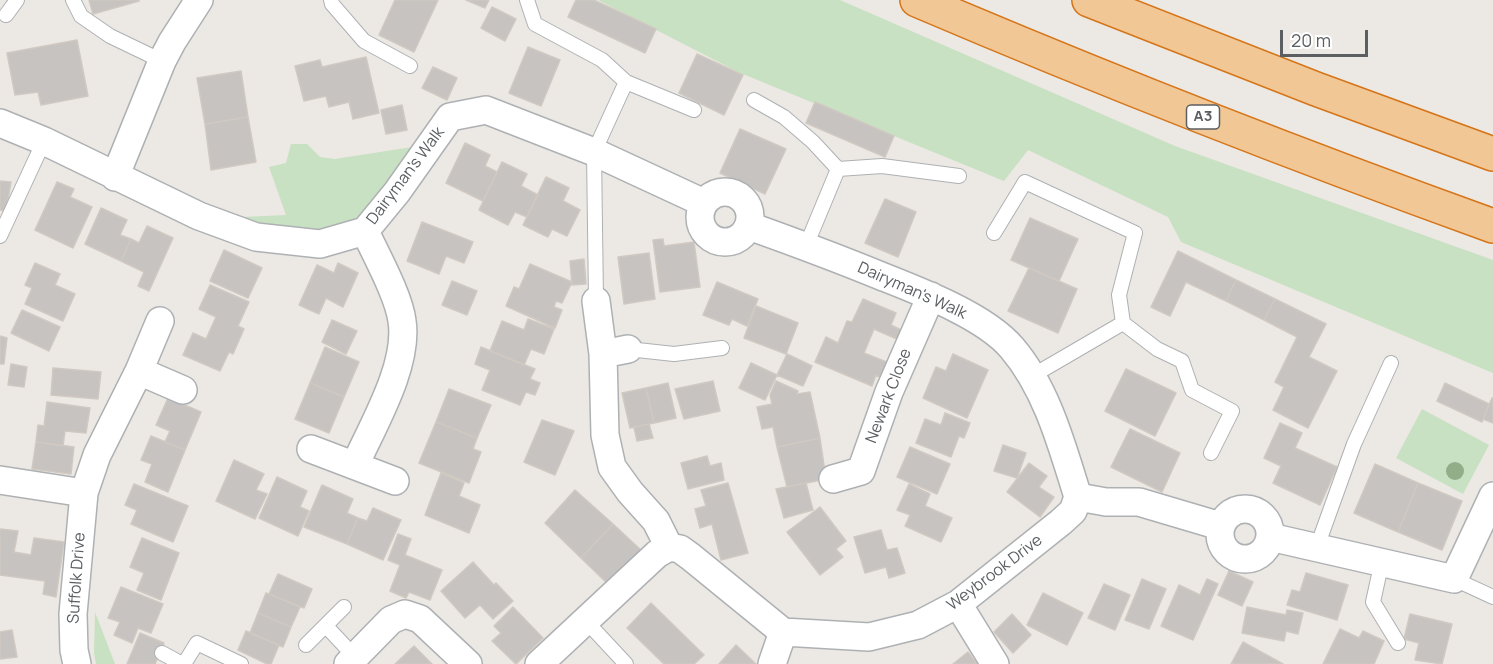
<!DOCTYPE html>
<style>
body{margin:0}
#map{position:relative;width:1493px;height:664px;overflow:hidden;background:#ece8e3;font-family:Manrope,sans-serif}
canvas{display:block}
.scale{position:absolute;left:1280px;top:30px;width:88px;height:27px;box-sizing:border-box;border:3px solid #5b5f62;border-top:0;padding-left:8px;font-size:18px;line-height:21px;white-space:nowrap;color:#5b5f62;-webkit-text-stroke:4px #fff;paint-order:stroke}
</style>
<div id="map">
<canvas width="1493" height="664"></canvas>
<div class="scale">20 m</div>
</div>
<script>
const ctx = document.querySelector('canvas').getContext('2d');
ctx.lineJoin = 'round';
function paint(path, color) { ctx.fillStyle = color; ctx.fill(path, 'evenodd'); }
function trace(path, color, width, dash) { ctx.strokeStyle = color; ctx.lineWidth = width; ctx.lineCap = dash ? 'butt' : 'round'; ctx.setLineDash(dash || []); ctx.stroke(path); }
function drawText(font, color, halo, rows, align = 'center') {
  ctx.font = font + ' Manrope,sans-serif'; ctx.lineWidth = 6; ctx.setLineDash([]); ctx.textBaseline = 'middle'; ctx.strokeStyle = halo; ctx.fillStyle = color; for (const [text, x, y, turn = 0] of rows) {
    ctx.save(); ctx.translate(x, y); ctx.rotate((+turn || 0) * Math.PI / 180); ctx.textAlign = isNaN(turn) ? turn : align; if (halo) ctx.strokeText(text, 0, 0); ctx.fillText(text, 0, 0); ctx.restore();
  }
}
paint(new Path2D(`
 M598 0H840L1175 146 1493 260V373L1181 242 1168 217 1028 150 1004 181 738 72Z
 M291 144H307L320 157 335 159 412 147 377 207 345 224 308 236 244 222 242 217 286 215 269 167 286 163Z
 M1422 409 1489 445 1463 494 1396 458Z
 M95 612 115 664H96L94 653Z`), '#c8e1c2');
const building = new Path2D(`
 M89 0H139V1L93 14Z
 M395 0H438L414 52 379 35Z
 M466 0H489L485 8Z
 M576 0H594L656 29 645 53 568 17Z
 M492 7 516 19 505 41 481 28Z
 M77 40 88 96 41 105 38 92 15 95 7 53Z
 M528 47 560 60 541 106 509 93Z
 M697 54 743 75 724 115 679 93Z
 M366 57 379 113 353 119 349 102 329 107 326 96 304 101 295 66 320 60 322 67Z
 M433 67 457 78 447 100 422 88Z
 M241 71 248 117 205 124 197 78Z
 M815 102 894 136 885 157 806 123Z
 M402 105 407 130 386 134 381 110Z
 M248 117 256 162 211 170 205 124Z
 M740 129 786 149 765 194 720 173Z
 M465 143 490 155 485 166 497 172 483 201 446 183Z
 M502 162 527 174 521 186 538 195 527 217 515 212 508 225 479 210Z
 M546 177 569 188 563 201 580 210 567 236 552 229 548 237 523 225Z
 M0 181 11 182 6 211 0 210Z
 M57 182 74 189 70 197 92 207 73 248 35 230Z
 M885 199 916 212 898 257 865 243Z
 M101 208 127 220 120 235 131 239 121 261 85 244Z
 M1030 218 1078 239 1059 281 1011 260Z
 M422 222 473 242 464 263 446 256 439 274 407 261Z
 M147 226 173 238 149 291 138 286 144 272 121 261 131 239 139 243Z
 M663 239 664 246 694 242 700 287 660 292 653 240Z
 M224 250 262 268 248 298 210 281Z
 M1178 251 1236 280 1226 301 1186 282 1170 316 1151 307Z
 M649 253 655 299 624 304 618 257Z
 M584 259 586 284 572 285 570 261Z
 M35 263 60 274 55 285 75 294 63 321 25 304 32 288 25 285Z
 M338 263 358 273 343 307 326 298 319 314 299 305 317 265 334 273Z
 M530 264 572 282 562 303 556 301 554 307 562 310 555 328 506 306 514 287 519 289Z
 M1029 268 1077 289 1058 333 1008 311Z
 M1236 280 1275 299 1264 320 1226 301Z
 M452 281 477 291 467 315 442 305Z
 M717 282 758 299 747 326 732 319 729 325 703 315Z
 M210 285 249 302 238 326 244 329 233 354 229 352 220 371 183 355 193 333 206 339 216 317 199 309Z
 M863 299 896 313 891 325 903 331 899 340 874 329 864 353 889 363 882 378 876 375 872 386 815 362 826 337 838 343 847 321 852 322Z
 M1275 299 1326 324 1309 357 1337 371 1308 428 1273 410 1284 387 1275 382 1297 337 1264 320Z
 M756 306 798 323 786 354 744 338Z
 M22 310 60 327 49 351 11 333Z
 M528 319 554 329 544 354 531 349 524 365 490 351 502 321 524 330Z
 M332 320 357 331 346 354 322 342Z
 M0 336 7 338 4 364H0Z
 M325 347 359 362 344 397 310 383Z
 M481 347 535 369 530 379 540 383 535 395 526 392 520 405 482 390 490 370 475 364Z
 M787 354 812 366 803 386 777 375Z
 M953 354 988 370 967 418 923 398 936 367 946 371Z
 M751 363 777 375 765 400 739 388Z
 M11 364 27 367 24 387 8 385Z
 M53 368 101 372 98 399 51 395Z
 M1126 369 1176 393 1155 436 1105 411Z
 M713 381 720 411 684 419 675 389Z
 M776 381 798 391 797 394 810 392 820 438 777 447 773 427 762 429 757 407 772 404 770 395Z
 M310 383 344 397 329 433 295 419Z
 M668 383 676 418 654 423 646 388Z
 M1445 383 1489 404 1482 422 1437 401Z
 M646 388 654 423 630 428 622 393Z
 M449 389 491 405 477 438 436 422Z
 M168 398 201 412 185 450 165 442 170 431 156 425Z
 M1492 398H1493V423L1483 419Z
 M47 402 90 408 86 433 65 431 63 446 36 442 38 425 44 426Z
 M945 413 970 423 964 438 959 436 951 457 916 443 925 419 941 425Z
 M542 420 574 431 555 475 524 462Z
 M436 422 477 438 473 449 481 452 469 483 419 463Z
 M1280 423 1302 433 1295 448 1337 467 1320 505 1273 483 1281 466 1264 458Z
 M649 424 653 438 637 441 634 427Z
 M1130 429 1180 453 1162 492 1111 467Z
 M151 436 185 450 168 492 145 482 152 464 141 460Z
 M820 438 826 479 787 487 777 447Z
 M36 442 74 447 71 474 32 469Z
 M1003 445 1026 453 1017 478 994 471Z
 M910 447 950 464 937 494 897 477Z
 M707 456 710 466 721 463 724 480 688 489 681 463Z
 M234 460 264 474 256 490 267 494 255 519 216 501Z
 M1029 463 1047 476 1039 487 1054 497 1040 517 1007 492Z
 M1375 464 1418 483 1398 532 1354 513Z
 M441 473 464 483 459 496 480 505 469 533 425 515Z
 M277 477 307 491 300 507 309 511 298 536 259 518Z
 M728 483 748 553 721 560 712 524 700 528 695 509 706 506 701 490Z
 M806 483 813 510 784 518 776 489Z
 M1418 483 1462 501 1442 550 1398 532Z
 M134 484 188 506 173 542 131 524 137 510 125 505Z
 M909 484 930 494 925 506 952 518 941 542 905 526 910 515 897 510Z
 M322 485 353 499 347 513 358 518 347 544 304 527Z
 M575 490 613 524 581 558 545 523Z
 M820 507 846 541 836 549 843 557 820 575 787 532Z
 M373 508 401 520 383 560 347 544 358 518 367 521Z
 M613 524 642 551 609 585 581 558Z
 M0 529 18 531 14 552 31 555 34 538 64 542 56 597 43 594 45 581 0 575Z
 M881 530 887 550 897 548 905 573 889 578 886 567 865 573 854 537Z
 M398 534 411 539 405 555 442 570 430 600 409 592 406 598 390 591 400 565 388 560Z
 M142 538 179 553 161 600 137 590 144 573 130 567Z
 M473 562 494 585 496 583 513 601 493 619 480 605 465 618 441 591Z
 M1229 571 1253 582 1242 606 1218 595Z
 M1306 573 1348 585 1337 620 1287 605 1292 590 1300 592Z
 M278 574 312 589 304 608 269 594Z
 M1142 579 1166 589 1149 629 1125 620Z
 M1207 579 1218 584 1193 640 1161 626 1179 585 1200 595Z
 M1104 584 1130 595 1115 630 1088 618Z
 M121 587 163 604 151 633 138 628 132 643 114 635 120 622 108 618Z
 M266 593 300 607 291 627 258 613Z
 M1043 593 1083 613 1067 645 1027 625Z
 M651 603 704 655 694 664H664L627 628Z
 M513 607 543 638 516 664 492 641 501 633 494 626Z
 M1247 607 1286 615 1287 610 1303 613 1298 634 1286 631 1284 641 1242 633Z
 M258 613 291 627 283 647 250 633Z
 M1012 614 1031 635 1013 653 994 632Z
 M1410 614 1452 624 1442 664 1415 660 1419 643 1404 639Z
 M1340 629 1359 638 1363 631 1384 641 1374 664H1323Z
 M12 630 17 657 0 659V632Z
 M246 631 279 645 271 664H267L238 650Z
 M140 633 164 643 155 664H127Z
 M1243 642 1283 664H1231Z
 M736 645 756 664H719Z
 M414 646 432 664H395Z
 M968 652 977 664H953Z`);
paint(building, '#c7c3c0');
trace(building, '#d0c9c2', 1.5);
const lane = new Path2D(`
 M73 0 81 16 110 36 162 61
 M331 0 332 4 364 41 410 66
 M527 0 535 24 602 60 626 82 594 152 596 301
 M6 15 17 0
 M626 82 694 110
 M754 100 784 117 813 142 838 169
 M994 233 1025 182 1135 233 1119 295 1123 323 1032 376
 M0 236 44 141
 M806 246 838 169 882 166 959 176
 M1123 323 1157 349 1182 361 1192 390 1232 411 1211 453
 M628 349 674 354 722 348
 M1317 547 1354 444 1391 363
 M1382 561 1373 602 1398 643
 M1454 579 1493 597
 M585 620 626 664
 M326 626 355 657
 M306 645 344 607
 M162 653 182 664
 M184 664 197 643 241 664`);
const street = new Path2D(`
 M0 123 44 141 199 216 256 237 320 244 365 231 397 192 450 117 486 110 594 152 704 203
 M115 177 162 61 172 42 199 0
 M700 217a25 25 0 1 1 50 0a25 25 0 1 1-50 0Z
 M749 226C794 242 837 258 881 276 919 291 985 316 1012 348 1047 389 1062 446 1078 497
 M596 301 603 354
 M628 349 603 354 605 435 612 467 630 492 656 521 669 547
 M139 371 183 390
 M311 449 395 481
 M355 465C373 425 409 365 402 321 399 296 376 255 365 231
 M833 479 861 471 889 392 931 296
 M0 480 84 493
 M1078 497 1106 502H1139L1220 526
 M1220 534a25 25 0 1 1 50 0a25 25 0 1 1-50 0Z
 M1270 537 1454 579 1493 496
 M958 604 995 664
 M77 664 74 650 73 614 84 493 97 455 139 371 160 321
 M348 664 391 620 405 614 420 619 468 664
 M539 664 657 554 669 547 680 549 691 557 783 632 869 637 918 625 958 604 1061 522 1073 511 1078 497
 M772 664 783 632`);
const highway = new Path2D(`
 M917 0C1107 81 1299 156 1493 226
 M1089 0 1316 89 1493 154`);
trace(lane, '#aeb1b4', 16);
trace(street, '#aeb1b4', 30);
trace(highway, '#d57519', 36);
trace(lane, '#fff', 14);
trace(street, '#fff', 27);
trace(highway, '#f1c795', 33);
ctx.fillStyle = '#91ae88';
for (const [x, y] of [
 [1455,471]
]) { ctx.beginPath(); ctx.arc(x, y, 9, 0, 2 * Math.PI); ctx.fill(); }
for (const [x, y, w] of [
 [1203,117,33]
]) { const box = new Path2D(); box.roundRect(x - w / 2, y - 12, w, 24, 4.5); ctx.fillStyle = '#fff'; ctx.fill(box); trace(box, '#5b5f62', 1.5); }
drawText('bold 15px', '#5b5f62', null, [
 ["A3",1203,117]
]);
drawText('16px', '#5b5f62', '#fff', [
 ["Dairyman's Walk",406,176,-53],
 ["Dairyman's Walk",912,291,24],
 ["Newark Close",889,396,-69],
 ["Weybrook Drive",995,573,-37],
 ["Suffolk Drive",77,578,-86]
]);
</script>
